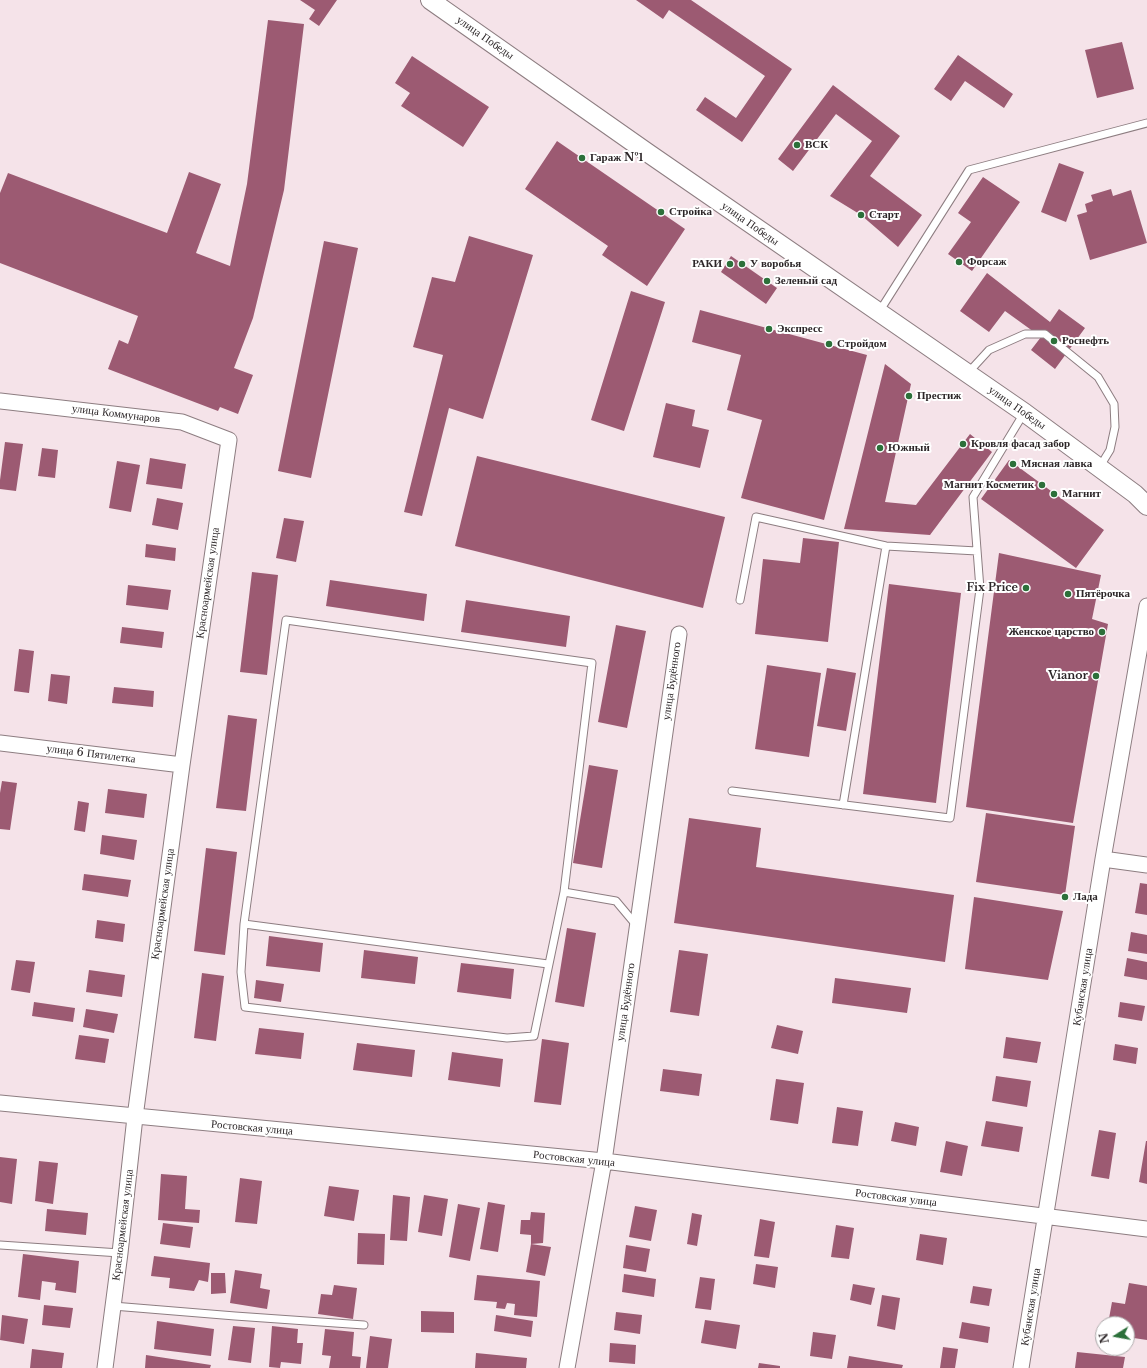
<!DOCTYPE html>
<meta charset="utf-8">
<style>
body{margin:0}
#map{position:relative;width:1147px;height:1368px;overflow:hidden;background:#f5e3e9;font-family:"Libre Baskerville",serif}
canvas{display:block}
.north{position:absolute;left:1095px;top:1316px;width:40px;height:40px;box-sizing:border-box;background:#fff;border:1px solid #aba8a9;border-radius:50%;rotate:259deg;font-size:11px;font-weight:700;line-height:16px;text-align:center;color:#2c2628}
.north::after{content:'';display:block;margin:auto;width:14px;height:18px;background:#2c703a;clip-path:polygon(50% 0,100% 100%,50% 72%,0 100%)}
</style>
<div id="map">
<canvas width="1147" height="1368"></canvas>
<div class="north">N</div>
</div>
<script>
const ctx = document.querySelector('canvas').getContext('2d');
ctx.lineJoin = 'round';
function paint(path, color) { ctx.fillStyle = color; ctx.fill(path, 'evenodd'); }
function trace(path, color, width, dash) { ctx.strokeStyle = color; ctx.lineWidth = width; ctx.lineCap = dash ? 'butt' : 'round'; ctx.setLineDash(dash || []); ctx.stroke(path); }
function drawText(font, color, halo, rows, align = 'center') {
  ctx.font = font + ' "Libre Baskerville",serif'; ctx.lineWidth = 4; ctx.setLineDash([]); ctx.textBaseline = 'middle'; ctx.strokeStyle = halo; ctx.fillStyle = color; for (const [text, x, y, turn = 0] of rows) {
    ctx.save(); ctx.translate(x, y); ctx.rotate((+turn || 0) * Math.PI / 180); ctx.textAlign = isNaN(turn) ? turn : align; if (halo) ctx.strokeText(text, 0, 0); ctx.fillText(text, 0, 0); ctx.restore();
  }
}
paint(new Path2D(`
 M300 0H337L319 26 309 19 315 10Z
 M636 0H691L792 69 742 142 696 110 705 97 736 118 765 76 669 10 663 19Z
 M268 20 304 24 284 190 253 318 234 368 253 375 238 414 220 407 218 411 108 369 119 340 128 344 138 316 0 263V193L8 173 167 233 189 172 221 184 196 253 230 266 247 184Z
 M1122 42 1134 89 1097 98 1085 50Z
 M958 55 1013 94 1004 108 965 81 951 101 934 89Z
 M412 56 489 107 463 147 401 106 410 93 395 83Z
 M833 85 900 136 870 176 922 215 898 247 861 215 830 196 872 141 836 114 793 171 778 159Z
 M557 141 685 229 647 286 602 255 608 246 525 189Z
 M1059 163 1084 172 1066 222 1041 212Z
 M983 177 1020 202 972 271 948 254 971 222 958 213Z
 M1111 189 1113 196 1131 190 1147 243 1090 260 1077 215 1087 212 1085 204 1093 201 1091 195Z
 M469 236 533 255 483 419 449 408 422 516 404 512 443 355 413 347 432 277 455 282Z
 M324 241 358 248 311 478 278 471Z
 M731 256 777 288 766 304 721 272Z
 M987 273 1050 322 1059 309 1085 328 1055 369 1031 350 1041 337 1005 311 989 332 960 311Z
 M631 291 665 302 624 431 591 420Z
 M700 310 867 355 824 520 741 498 762 420 727 410 741 355 692 342Z
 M885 364 911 384 885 502 916 505 970 434 992 452 930 535 844 529Z
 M666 403 695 410 692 426 709 430 700 468 653 457Z
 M5 442 23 444 16 491 0 489V480Z
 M42 448 58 450 55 478 38 476Z
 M477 456 725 517 703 608 455 546Z
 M150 458 186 464 182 489 146 484Z
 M1009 460 1104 530 1076 568 981 499Z
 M117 461 140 465 131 512 109 508Z
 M157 498 183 503 178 530 152 525Z
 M284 518 304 521 296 562 276 558Z
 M803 538 839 542 828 642 755 634 763 559 800 563Z
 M146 544 176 548 175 561 145 557Z
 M999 553 1101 575 1092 619 1108 624 1073 823 966 807Z
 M252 572 278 575 267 675 240 672Z
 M330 580 427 594 424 621 326 606Z
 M889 584 961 593 936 803 863 794Z
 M128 585 171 590 168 610 126 605Z
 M466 600 570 616 566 647 461 632Z
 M616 625 646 631 627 728 598 722Z
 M122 627 164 632 162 648 120 643Z
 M19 649 34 651 29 693 14 691Z
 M767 665 821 673 809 757 755 749Z
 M827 668 856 673 846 731 817 726Z
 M51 674 70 676 67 704 48 701Z
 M114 687 154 691 153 707 112 703Z
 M228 715 257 719 246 811 216 808Z
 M589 765 618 770 602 868 573 863Z
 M2 781 17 783 10 830 0 829V793Z
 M108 789 147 794 144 818 105 813Z
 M78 801 89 803 85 832 74 830Z
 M986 813 1075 826 1065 895 976 882Z
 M689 818 761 828 756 867 954 895 945 962 674 923Z
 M102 835 137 840 134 860 100 854Z
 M206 848 237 852 225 955 194 951Z
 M84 874 131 880 128 897 82 890Z
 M1140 883 1147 884V915L1135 913Z
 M974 897 1063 911 1048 980 965 969Z
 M97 920 125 924 123 942 95 938Z
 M567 928 596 933 584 1007 555 1002Z
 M1131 932 1147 935V954L1128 951Z
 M269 936 323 943 320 972 266 966Z
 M364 950 418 957 415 984 361 978Z
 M679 950 708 954 699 1016 670 1012Z
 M1127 958 1147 962V980L1124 976Z
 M16 960 35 962 30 993 11 990Z
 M461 963 514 969 511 999 457 992Z
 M89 970 125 975 122 997 86 992Z
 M202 973 224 976 216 1041 194 1038Z
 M835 978 911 988 907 1013 832 1003Z
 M256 980 284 984 281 1002 254 998Z
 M34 1002 75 1008 73 1022 32 1016Z
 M1120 1002 1145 1006 1142 1021 1118 1017Z
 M86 1009 118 1014 114 1033 83 1027Z
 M777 1025 803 1031 798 1054 771 1048Z
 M259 1028 304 1033 301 1059 255 1054Z
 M79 1035 109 1039 105 1063 75 1059Z
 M1006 1037 1041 1042 1037 1063 1003 1058Z
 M542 1039 569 1043 561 1105 534 1102Z
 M357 1043 415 1050 412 1077 353 1070Z
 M1115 1044 1138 1048 1136 1064 1113 1060Z
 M452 1052 503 1059 500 1087 448 1080Z
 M663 1069 702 1074 699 1096 660 1091Z
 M996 1076 1031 1081 1027 1107 992 1101Z
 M776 1079 804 1083 798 1124 770 1120Z
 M837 1107 863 1111 858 1146 832 1143Z
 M986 1121 1023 1127 1019 1152 981 1146Z
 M895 1122 919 1127 916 1146 891 1141Z
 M1099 1130 1116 1133 1109 1179 1091 1176Z
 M946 1141 968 1146 962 1176 940 1172Z
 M1146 1141H1147V1184L1139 1182Z
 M0 1157 17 1159 12 1204 0 1202Z
 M39 1161 58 1163 53 1204 35 1201Z
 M161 1174 187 1176 185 1209 200 1210 199 1223 158 1220Z
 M240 1178 262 1181 257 1224 235 1222Z
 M329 1186 359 1190 354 1221 324 1216Z
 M393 1195 410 1197 407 1241 390 1240Z
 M424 1195 448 1199 442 1236 418 1232Z
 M488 1202 505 1205 498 1252 480 1249Z
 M458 1204 480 1208 470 1261 449 1257Z
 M635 1206 657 1210 651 1241 629 1237Z
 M47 1209 88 1213 86 1235 45 1231Z
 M531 1212 545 1213 543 1243 531 1244 551 1247 545 1276 526 1272 531 1244V1235L520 1234 521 1220H530Z
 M692 1213 702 1215 697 1246 687 1244Z
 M760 1219 775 1222 769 1258 754 1256Z
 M163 1223 193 1227 190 1248 160 1244Z
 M836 1225 854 1228 849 1259 831 1257Z
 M358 1233 385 1234 384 1265 357 1264Z
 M920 1234 947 1238 943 1265 916 1260Z
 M626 1245 650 1249 646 1272 623 1268Z
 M23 1254 79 1261 76 1293 55 1290 56 1283 42 1281 40 1300 18 1297Z
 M154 1256 210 1263 208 1282 199 1280 194 1291 169 1288 170 1278 151 1276Z
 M756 1264 778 1267 775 1288 753 1284Z
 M235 1270 262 1274 260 1288 270 1290 267 1309 230 1303Z
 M211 1273H225L226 1293 211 1294Z
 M624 1274 656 1279 654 1297 622 1292Z
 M477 1275 540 1281 537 1317 514 1315 515 1304 507 1303 505 1309 496 1308 497 1302 474 1300Z
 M700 1277 715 1279 711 1310 695 1308Z
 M1129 1283 1147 1286V1340L1127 1337V1324H1108L1112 1302 1125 1304Z
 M853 1284 875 1288 871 1305 850 1300Z
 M334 1285 357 1288 353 1319 318 1314 321 1294 332 1295Z
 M973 1286 992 1289 989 1306 970 1303Z
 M882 1295 900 1298 895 1330 877 1326Z
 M44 1305 73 1308 70 1328 42 1325Z
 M421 1311 454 1312V1333L421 1332Z
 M616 1312 642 1315 640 1334 614 1330Z
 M2 1315 28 1319 24 1344 0 1340Z
 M496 1315 533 1321 531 1337 494 1331Z
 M705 1320 740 1325 736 1349 701 1343Z
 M157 1321 214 1329 211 1356 154 1349Z
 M962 1322 990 1327 988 1343 959 1338Z
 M233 1326 255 1328 251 1363 228 1360Z
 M272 1326 298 1329 297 1343H303L301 1364 281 1362 280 1368 269 1367Z
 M325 1329 354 1332 352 1356 361 1357 360 1368H329L331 1356 322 1355Z
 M813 1332 836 1335 832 1359 810 1356Z
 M370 1336 392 1339 388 1368H366Z
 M610 1343 636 1345 635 1364 609 1362Z
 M943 1347 958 1349 955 1368H940Z
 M32 1349 64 1353 62 1368H30Z
 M1077 1352 1125 1357 1123 1368H1075Z
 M476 1353 527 1358 526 1368H475Z
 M146 1355 211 1365 210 1368H145Z
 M849 1356 903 1365 902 1368H847Z
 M759 1363 780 1366V1368H758Z`), '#9c5a72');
const service = new Path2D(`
 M879 312 969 170 1147 123
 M967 374 989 350 1025 334H1045L1098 377 1114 404 1115 427 1110 450 1099 468
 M740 600 756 517 886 546 977 551
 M286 620 592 663 564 892 534 1036 507 1038 245 1007 241 972 244 924Z
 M732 791 950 818 980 589 973 497 1024 413
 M843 805 886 546
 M564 892 616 901 637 926
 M244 924 548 964
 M0 1245 120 1253
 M113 1306 235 1316 364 1325`);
const minor = new Path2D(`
 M0 401 182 422 229 440 182 765 135 1117 120 1253 105 1368
 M0 743 182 765
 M1103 859 1147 865
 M0 1103 604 1161 1147 1229
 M567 1368 604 1161 679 634
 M1021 1368 1103 859 1147 606`);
const tertiary = new Path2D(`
 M430 0 648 153 1025 413 1135 494 1147 506`);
trace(service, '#8d7d81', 9);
trace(minor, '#8d7d81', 17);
trace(tertiary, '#8d7d81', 20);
trace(service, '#fff', 7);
trace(minor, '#fff', 15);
trace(tertiary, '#fff', 18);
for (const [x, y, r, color] of [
 [797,145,4,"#2c703a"],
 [582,158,4,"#2c703a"],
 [661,212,4,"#2c703a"],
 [861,215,4,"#2c703a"],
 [959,262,4,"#2c703a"],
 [730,264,4,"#2c703a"],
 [742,264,4,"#2c703a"],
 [767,281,4,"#2c703a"],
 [769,329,4,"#2c703a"],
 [1054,341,4,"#2c703a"],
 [829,344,4,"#2c703a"],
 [909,396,4,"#2c703a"],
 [963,444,4,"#2c703a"],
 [880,448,4,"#2c703a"],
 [1013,464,4,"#2c703a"],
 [1042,485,4,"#2c703a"],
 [1054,494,4,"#2c703a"],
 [1026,588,4,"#2c703a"],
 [1068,594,4,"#2c703a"],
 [1102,632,4,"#2c703a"],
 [1096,676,4,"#2c703a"],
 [1065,897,4,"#2c703a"]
]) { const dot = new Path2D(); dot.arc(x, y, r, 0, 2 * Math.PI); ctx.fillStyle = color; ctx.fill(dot); trace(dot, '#fff', 1.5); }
drawText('11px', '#2c2628', '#fff', [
 ["улица Победы",485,38,35],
 ["улица Победы",750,224,35],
 ["улица Победы",1017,408,35],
 ["улица Коммунаров",116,414,7],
 ["Красноармейская улица",208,583,-82],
 ["улица Будённого",672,681,-82],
 ["улица 6 Пятилетка",91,754,7],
 ["Красноармейская улица",163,904,-82],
 ["Кубанская улица",1083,987,-81],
 ["улица Будённого",626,1002,-82],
 ["Ростовская улица",252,1128,5],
 ["Ростовская улица",574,1159,6],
 ["Ростовская улица",896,1198,7],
 ["Красноармейская улица",123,1225,-83],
 ["Кубанская улица",1031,1307,-81]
]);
drawText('bold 11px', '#2c2628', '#fff', [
 ["ВСК",805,145],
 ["Гараж №1",590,158],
 ["Стройка",669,212],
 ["Старт",869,215],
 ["Форсаж",967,262],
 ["РАКИ",722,264,"right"],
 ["У воробья",750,264],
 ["Зеленый сад",775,281],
 ["Экспресс",777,329],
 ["Роснефть",1062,341],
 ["Стройдом",837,344],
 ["Престиж",917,396],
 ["Кровля фасад забор",971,444],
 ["Южный",888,448],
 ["Мясная лавка",1021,464],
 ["Магнит Косметик",1034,485,"right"],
 ["Магнит",1062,494],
 ["Fix Price",1018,588,"right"],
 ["Пятёрочка",1076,594],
 ["Женское царство",1094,632,"right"],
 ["Vianor",1088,676,"right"],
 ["Лада",1073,897]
], 'left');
</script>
